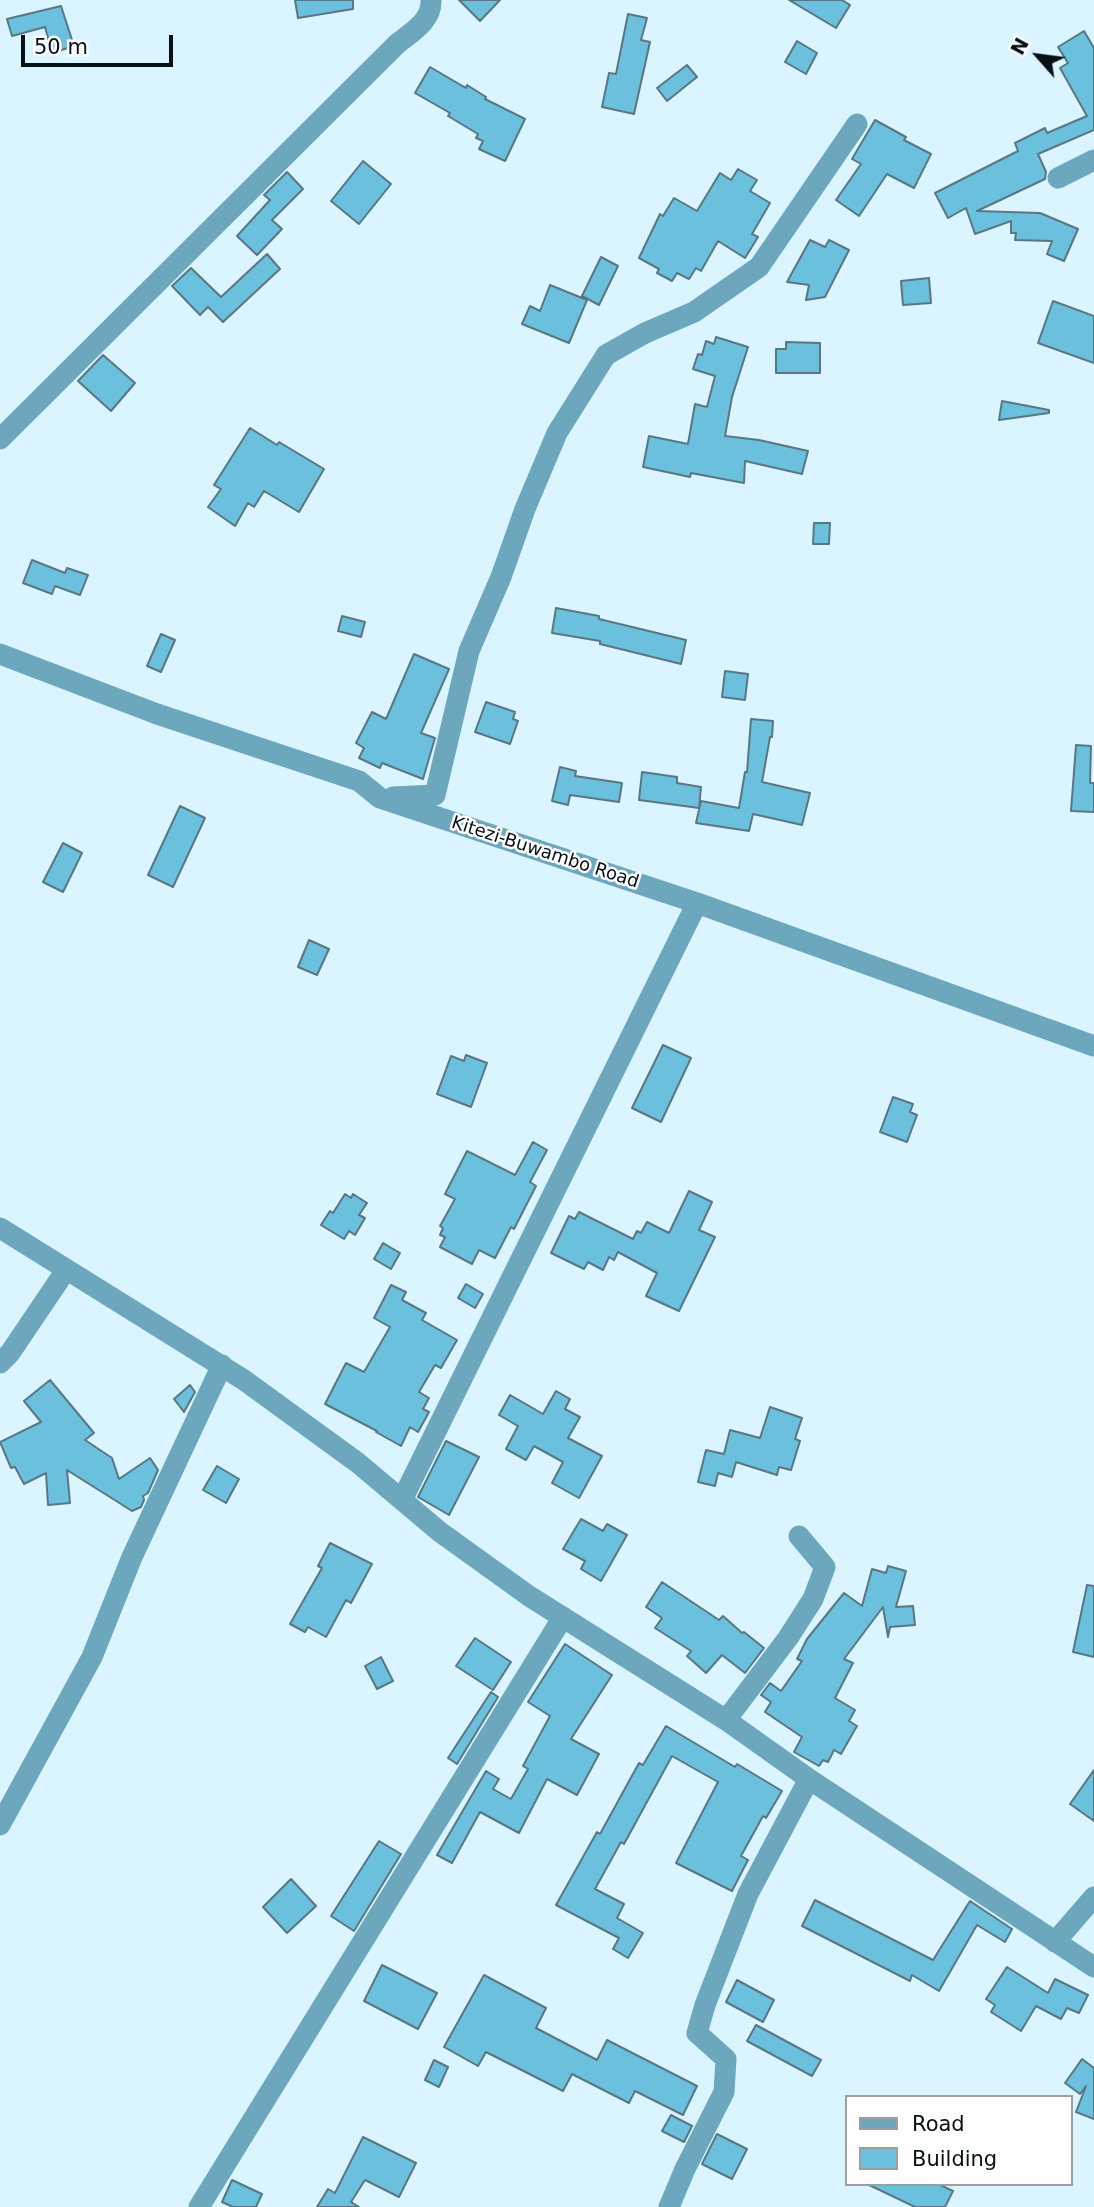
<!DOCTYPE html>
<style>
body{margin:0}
#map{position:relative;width:1094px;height:2207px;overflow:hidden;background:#daf5ff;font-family:"DejaVu Sans",sans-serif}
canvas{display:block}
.legend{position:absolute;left:845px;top:2095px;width:228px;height:91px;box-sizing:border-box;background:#fdfdfd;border:2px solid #9b9fa1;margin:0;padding:9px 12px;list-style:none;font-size:21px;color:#071217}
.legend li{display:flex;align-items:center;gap:14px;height:35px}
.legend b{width:35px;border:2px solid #9b9fa1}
.north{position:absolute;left:1003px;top:21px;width:70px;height:70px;-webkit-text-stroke:5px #fdfdfd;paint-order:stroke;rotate:298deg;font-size:19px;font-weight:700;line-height:28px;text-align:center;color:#071217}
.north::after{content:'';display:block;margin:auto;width:24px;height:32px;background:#071217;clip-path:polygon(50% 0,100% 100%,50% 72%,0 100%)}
.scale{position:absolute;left:21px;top:35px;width:152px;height:32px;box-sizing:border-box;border:4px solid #071217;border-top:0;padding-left:9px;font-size:21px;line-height:24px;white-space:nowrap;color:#071217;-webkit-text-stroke:5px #fdfdfd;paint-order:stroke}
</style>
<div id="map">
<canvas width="1094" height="2207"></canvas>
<ul class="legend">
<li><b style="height:9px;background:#6ca7bd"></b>Road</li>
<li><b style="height:19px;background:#6bc0de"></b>Building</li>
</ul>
<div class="north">N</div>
<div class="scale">50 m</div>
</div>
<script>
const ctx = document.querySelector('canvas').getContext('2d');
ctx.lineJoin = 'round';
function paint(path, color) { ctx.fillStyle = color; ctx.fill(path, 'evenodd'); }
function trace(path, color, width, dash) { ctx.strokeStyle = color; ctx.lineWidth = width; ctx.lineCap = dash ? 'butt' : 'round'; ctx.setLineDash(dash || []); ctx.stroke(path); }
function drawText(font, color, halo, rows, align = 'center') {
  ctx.font = font + ' "DejaVu Sans",sans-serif'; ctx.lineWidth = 5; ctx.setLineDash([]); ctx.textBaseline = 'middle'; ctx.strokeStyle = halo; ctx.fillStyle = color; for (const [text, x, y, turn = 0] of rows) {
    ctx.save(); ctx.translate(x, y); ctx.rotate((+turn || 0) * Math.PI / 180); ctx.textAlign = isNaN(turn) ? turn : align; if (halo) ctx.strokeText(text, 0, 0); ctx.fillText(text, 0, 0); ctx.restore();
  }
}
const building = new Path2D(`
 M295 0H353V9L298 18Z
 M459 0H500L480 21Z
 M789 0H842L850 5 836 28Z
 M61 6 74 46 52 53 45 27 12 36 7 19Z
 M628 14 647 18 641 40 650 42 634 114 602 107 609 73 616 74Z
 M1084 31 1094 48V130L1038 154 1046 172 1045 179 977 211 1040 213 1078 229 1064 261 1047 254 1052 241 1015 240 1016 233H1011V221L975 234 966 208 948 218 935 193 1018 151 1015 143 1045 128 1047 133 1087 116 1060 68 1068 63 1058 47Z
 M797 41 817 53 806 74 785 62Z
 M687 65 697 77 667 101 657 88Z
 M430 67 466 88 467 85 486 97 485 99 525 119 505 161 479 149 483 141 476 138 478 134 448 116 450 113 415 93Z
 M875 120 906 137 904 140 931 154 914 188 887 174 859 216 836 200 861 164 852 159Z
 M363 161 391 184 359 224 331 201Z
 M738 169 757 180 750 191 770 203 752 234 758 237 745 258 718 241 701 271 696 268 689 279 677 273 672 281 657 273 659 269 639 258 660 214 663 216 674 198 697 211 720 173 731 180Z
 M287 172 303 189 272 220 282 229 257 255 237 236 270 200 264 195Z
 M810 240 825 247 829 240 849 250 825 297 806 300 809 285 787 282Z
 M267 254 280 269 223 322 208 307 200 315 172 286 191 268 221 297Z
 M601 257 618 266 599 305 582 296Z
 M929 278 931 303 903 305 901 281Z
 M550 285 587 300 569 343 522 324 530 306 540 311Z
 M1053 301 1094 316V363L1038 343Z
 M716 337 748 347 732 397 725 436 759 440 808 451 802 474 745 461 744 483 691 473 690 477 643 467 649 436 688 444 695 404 707 407 715 376 693 369 698 354 702 355 706 341 714 344Z
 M786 342 820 343V373H776V349H786Z
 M103 355 135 383 111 411 78 381Z
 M1002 401 1049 410V413L999 420Z
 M250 428 277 445 279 442 324 469 299 512 264 491 254 507 248 503 235 526 208 507 221 489 214 485Z
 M814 523H830L829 544H813Z
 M32 560 65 573 67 568 88 575 80 595 55 586 52 594 23 583Z
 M556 608 599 616V619L686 640 681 664 600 644V641L552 633Z
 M342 616 365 622 361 637 338 631Z
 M161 634 175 640 161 672 147 666Z
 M414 654 449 669 421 733 435 738 423 779 382 763 380 768 359 758 364 748 356 743 372 712 386 719Z
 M725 671 748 674 745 700 722 697Z
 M486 702 515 712 513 719 518 721 510 744 475 732Z
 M751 719 773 721 772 737H770L762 782 810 793 802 825 753 814 749 831 696 823 701 801 739 808 745 772H747Z
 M1076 745 1091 746 1090 783H1094V812L1071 811Z
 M560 767 576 771 575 776 622 783 619 802 570 795 568 805 552 801Z
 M642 772 677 777V783L701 787 699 808 639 800Z
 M180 806 205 818 173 887 148 875Z
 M63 843 82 853 63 892 43 882Z
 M309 940 329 949 317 975 298 967Z
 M663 1045 691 1058 661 1122 632 1108Z
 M466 1055 487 1063 471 1107 437 1094 451 1056 464 1061Z
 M893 1097 913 1104 910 1112 917 1115 907 1142 880 1132Z
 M533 1142 547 1150 530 1182 536 1186 514 1229 511 1227 495 1258 479 1250 472 1264 440 1247 445 1237 440 1235 443 1228 440 1226 455 1199 445 1194 467 1151 515 1175Z
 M689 1191 712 1202 699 1230 715 1237 679 1311 646 1296 657 1273 618 1252 614 1260 609 1257 603 1270 588 1262 584 1269 551 1253 569 1216 575 1219 579 1212 633 1239 637 1231 641 1233 647 1222 669 1233Z
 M345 1194 351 1198 353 1194 367 1203 359 1215 365 1218 355 1235 349 1231 344 1239 321 1225 330 1211 333 1213Z
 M383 1243 400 1253 391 1269 374 1259Z
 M466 1284 483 1294 475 1308 458 1298Z
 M391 1285 406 1292 402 1300 426 1313 422 1320 457 1340 441 1368 435 1365 419 1392 429 1398 423 1409 429 1412 418 1432 410 1427 401 1446 376 1432 377 1431 325 1404 346 1363 364 1372 390 1327 374 1318Z
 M50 1380 94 1433 85 1440 112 1458 119 1479 150 1458 158 1470 148 1493 143 1496 144 1500 141 1507 132 1511 67 1470 70 1503 48 1505 46 1473 24 1484 15 1467 11 1468 0 1442 41 1422 24 1401Z
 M190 1385 195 1392 184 1412 174 1399Z
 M556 1391 570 1399 565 1409 580 1417 568 1438 602 1456 579 1498 552 1483 563 1462 534 1446 526 1460 506 1449 518 1426 499 1415 510 1395 543 1414Z
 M770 1407 802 1418 795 1439 800 1441 791 1470 779 1467 777 1475 736 1462 732 1477 718 1473 715 1486 698 1482 706 1450 724 1454 730 1430 760 1438Z
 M446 1441 479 1457 449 1515 418 1497Z
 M217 1466 239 1479 226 1503 203 1490Z
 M581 1519 603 1531 607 1524 627 1535 601 1581 581 1569 585 1561 563 1549Z
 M330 1543 372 1564 351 1603 346 1600 326 1637 308 1627 305 1632 290 1624 322 1568 318 1566Z
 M888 1566 906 1571 896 1607 913 1606 915 1625 890 1627 888 1637 883 1607 844 1659 853 1663 835 1698 855 1710 849 1721 857 1726 841 1754 834 1750 828 1762 823 1760 819 1766 794 1752 802 1737 765 1712 771 1702 761 1695 770 1683 781 1691 802 1661 797 1659 807 1639 844 1593 862 1606 872 1569 886 1573Z
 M662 1582 719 1620 723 1616 742 1633 744 1632 764 1648 745 1673 722 1655 706 1673 687 1656 691 1651 655 1628 662 1618 646 1607Z
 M1087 1585 1094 1586V1657L1073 1652Z
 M475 1638 511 1662 493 1690 456 1666Z
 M565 1644 612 1675 571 1739 599 1754 577 1795 547 1779 519 1833 480 1812 452 1863 437 1855 486 1771 499 1779 493 1789 511 1799 528 1769 523 1766 550 1716 528 1702Z
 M381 1657 393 1681 377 1689 365 1666Z
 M491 1692 498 1697 457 1764 448 1758Z
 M666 1726 735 1767 737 1764 782 1791 766 1818 763 1816 741 1856 748 1860 732 1891 676 1863 718 1782 672 1756 624 1844 621 1842 595 1889 624 1904 617 1918 643 1933 628 1958 613 1949 619 1938 556 1905 597 1832 600 1834 639 1763 643 1765Z
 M1094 1770V1821L1070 1804Z
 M379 1841 401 1854 354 1931 331 1916Z
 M291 1879 316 1906 287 1933 263 1907Z
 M815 1900 933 1960 970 1901 1012 1929 1005 1942 977 1925 939 1991 912 1975 910 1981 802 1926Z
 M382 1965 437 1993 418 2029 364 2001Z
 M1007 1967 1048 1993 1055 1979 1088 1995 1079 2013 1067 2008 1061 2019 1036 2006 1021 2031 991 2012 995 2005 986 1999Z
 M484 1975 546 2008 536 2028 597 2060 607 2040 697 2086 683 2115 635 2091 629 2103 572 2074 563 2091 486 2052 478 2066 444 2047Z
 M737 1980 774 2000 763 2022 726 2002Z
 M756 2025 821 2060 812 2076 747 2041Z
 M1082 2059 1094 2068V2119L1076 2112 1086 2086 1080 2094 1065 2083Z
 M434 2060 448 2067 439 2087 425 2080Z
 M671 2115 692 2126 684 2142 662 2131Z
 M717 2134 747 2149 732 2179 702 2164Z
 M363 2137 416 2163 399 2197 365 2180 351 2202 359 2207H317L328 2189 335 2193Z
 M232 2180 262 2194 256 2207H233L222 2202Z
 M867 2184H938L953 2191 945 2207H915Z`);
paint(building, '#6bc0de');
trace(building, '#597782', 2);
trace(new Path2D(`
 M1058 178 1094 160
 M0 439 397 44C412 32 432 21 431 0
 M0 654 157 714 359 781 380 798 697 903 1094 1046
 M393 797 435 795 469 651 501 577 525 509 557 433 606 355 645 333 694 312 759 267 857 124
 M0 1228 244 1380 358 1463 440 1532 529 1596 726 1720 809 1779 1094 1967
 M0 1363 10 1353 66 1270
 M402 1500 697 903
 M726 1720 788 1638 813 1599 825 1567 799 1536
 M0 1825 92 1657 132 1557 222 1365
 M1055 1942 1094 1897
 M199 2207 563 1617
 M669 2207 685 2169 724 2092 726 2059 697 2033 705 2005 748 1894 809 1779`), '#6ca7bd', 21);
drawText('18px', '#071217', '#fdfdfd', [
 ["Kitezi-Buwambo Road",545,853,18]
]);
</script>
